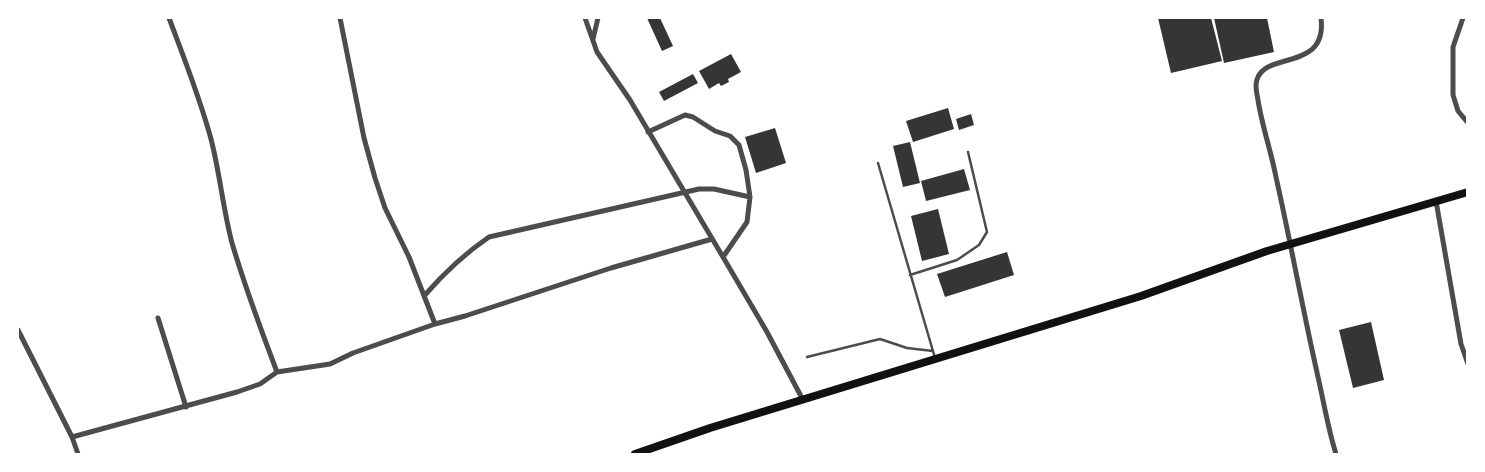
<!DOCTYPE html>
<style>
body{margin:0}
#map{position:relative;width:1485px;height:472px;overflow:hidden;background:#fff;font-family:"Alegreya Sans",sans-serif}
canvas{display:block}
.frame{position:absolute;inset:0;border:19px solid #fff;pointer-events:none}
</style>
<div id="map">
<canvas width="1485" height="472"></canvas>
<div class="frame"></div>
</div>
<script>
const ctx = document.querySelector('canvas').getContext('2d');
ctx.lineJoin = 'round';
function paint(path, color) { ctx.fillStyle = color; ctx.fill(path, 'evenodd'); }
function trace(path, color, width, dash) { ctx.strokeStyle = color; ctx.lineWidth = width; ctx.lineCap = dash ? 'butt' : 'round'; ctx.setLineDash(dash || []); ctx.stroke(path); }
paint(new Path2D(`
 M647 18H660L673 46 662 51Z
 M1158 18H1211L1222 61 1171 73Z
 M1214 18H1267L1274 52 1224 63Z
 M731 54 741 72 728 79 729 82 721 86 719 83 709 89 699 71Z
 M693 74 698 83 664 101 659 92Z
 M948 108 954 129 913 142 906 121Z
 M971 114 974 125 959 130 956 119Z
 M775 128 786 163 756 173 745 137Z
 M910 142 920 183 903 187 893 146Z
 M964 169 970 190 926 201 921 181Z
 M938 209 949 254 922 261 911 216Z
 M1007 252 1014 275 945 297 937 274Z
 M1371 322 1384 380 1353 388 1339 330Z`), '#353535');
trace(new Path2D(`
 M878 163 935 358
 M910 275 957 260 979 245 987 232 968 152
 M807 357 880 339 907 348 933 351`), '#4c4c4c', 2.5);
trace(new Path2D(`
 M169 18C184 58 200 98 211 139 220 174 223 209 232 243 245 287 261 330 277 372
 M340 18 364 138 375 178 385 208 409 257 435 324
 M585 18 597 52 630 100 723 257 767 332 803 400
 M1321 18C1328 75 1258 48 1256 85 1256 90 1257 95 1258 100 1262 126 1271 151 1276 177 1291 244 1303 311 1318 377 1324 403 1328 429 1336 454
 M1463 18 1453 47V95L1458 111 1468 123
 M593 39 598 18
 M648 132 685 115 693 117 715 131 730 136 739 145 746 170 750 197 747 222 723 257
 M1436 201 1461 344 1468 364
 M424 296C444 273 464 254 489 237L699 189H714L750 197
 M158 318 186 407
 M18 330 72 437 78 454
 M72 437 237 392 260 384 277 372 330 364 353 353 435 324 465 316 611 268 712 239`), '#4c4c4c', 5);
trace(new Path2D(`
 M635 454 710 428 1141 296 1267 251 1468 192`), '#111', 8);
</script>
